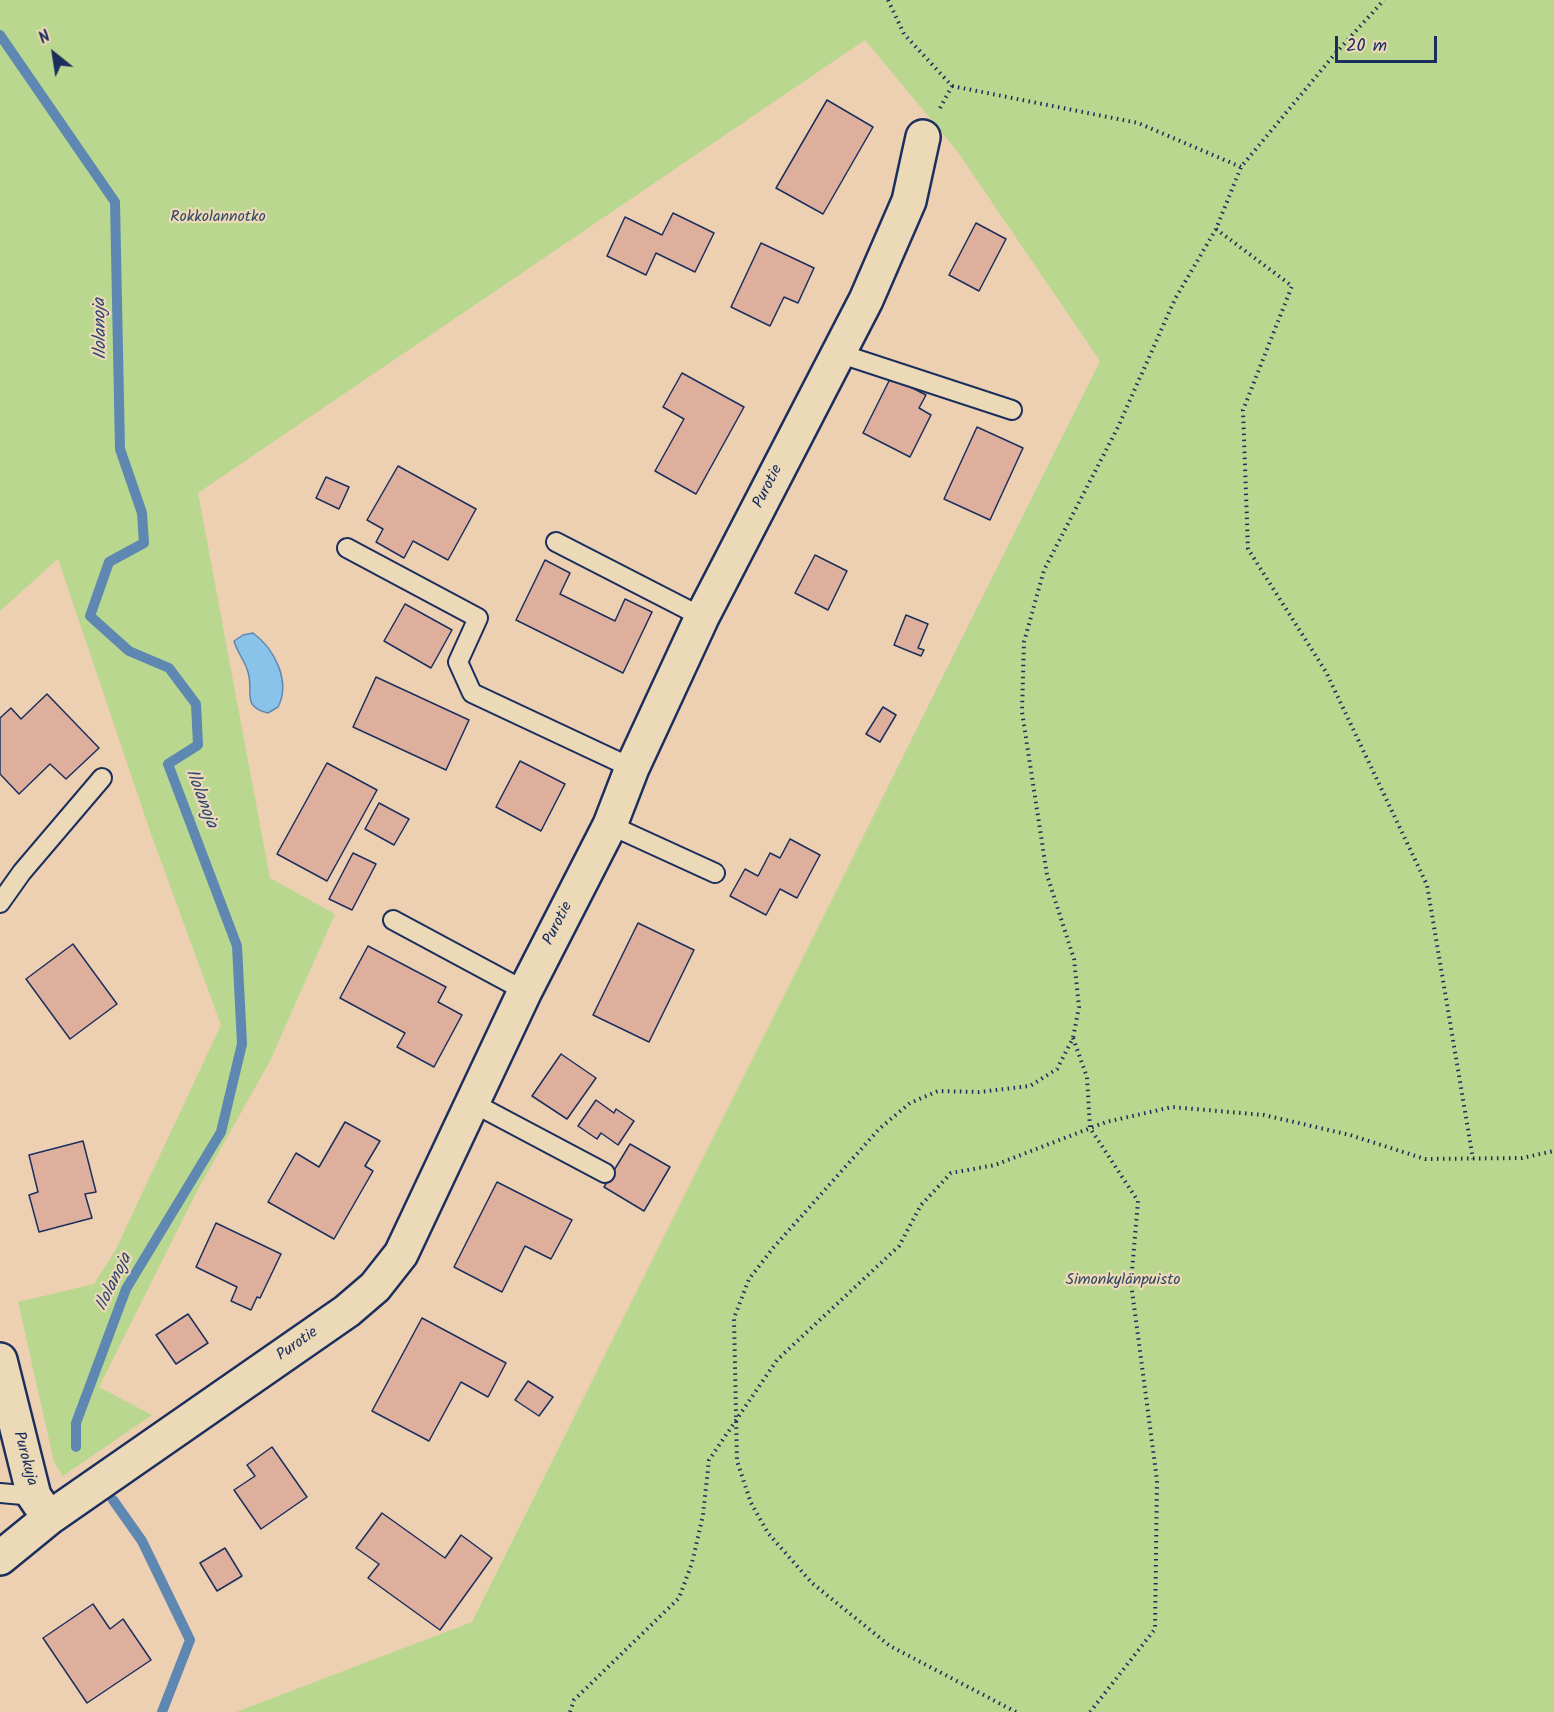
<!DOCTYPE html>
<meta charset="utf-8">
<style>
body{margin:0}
#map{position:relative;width:1554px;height:1712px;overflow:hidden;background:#edd0b1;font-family:Kalam,sans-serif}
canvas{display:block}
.north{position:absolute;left:24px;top:24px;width:60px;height:60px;-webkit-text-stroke:4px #ecd9b7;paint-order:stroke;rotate:330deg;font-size:16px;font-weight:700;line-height:24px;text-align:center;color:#1b2f5e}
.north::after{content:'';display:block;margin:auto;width:21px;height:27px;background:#1b2f5e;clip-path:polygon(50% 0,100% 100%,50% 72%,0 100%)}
.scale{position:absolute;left:1335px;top:36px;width:102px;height:27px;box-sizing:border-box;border:3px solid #1b2f5e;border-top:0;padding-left:8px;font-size:18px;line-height:21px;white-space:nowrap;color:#1b2f5e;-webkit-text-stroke:4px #ecd9b7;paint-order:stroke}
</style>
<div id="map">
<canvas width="1554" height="1712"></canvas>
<div class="north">N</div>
<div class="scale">20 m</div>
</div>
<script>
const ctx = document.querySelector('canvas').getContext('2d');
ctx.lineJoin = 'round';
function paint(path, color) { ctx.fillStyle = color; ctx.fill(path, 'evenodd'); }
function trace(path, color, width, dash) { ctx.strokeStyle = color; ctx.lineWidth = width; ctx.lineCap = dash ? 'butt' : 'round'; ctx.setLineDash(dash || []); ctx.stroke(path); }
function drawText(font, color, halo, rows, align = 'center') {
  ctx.font = font + ' Kalam,sans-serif'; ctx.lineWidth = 4.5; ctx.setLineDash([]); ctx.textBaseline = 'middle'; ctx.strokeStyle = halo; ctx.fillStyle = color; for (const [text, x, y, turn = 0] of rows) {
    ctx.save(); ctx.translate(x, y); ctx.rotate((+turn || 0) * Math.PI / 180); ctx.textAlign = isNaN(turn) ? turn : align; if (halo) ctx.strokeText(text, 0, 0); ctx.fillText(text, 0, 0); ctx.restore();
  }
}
paint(new Path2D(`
 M0 0H1554V1712H236L472 1622 1100 361 957 151 865 40 198 493 270 878 335 914 270 1061 197 1191 99 1387 152 1415 63 1476 54 1462 18 1302 94 1284 115 1251 221 1025 151 834 58 559 0 611Z`), '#bad78f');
const water = new Path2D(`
 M253 633C275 649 291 682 278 707L268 713C241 707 254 692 248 672 245 661 237 652 234 641L243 635Z`);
paint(water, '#8ac3e9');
trace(water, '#5e88b1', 1.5);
trace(new Path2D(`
 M0 35 115 202 120 449 142 513 144 543 109 562 90 616 129 651 169 668 196 704 198 745 168 764 237 946 242 1044 221 1132 126 1289 76 1423V1447
 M113 1500 142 1541 190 1640 162 1712`), '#5e88b1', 10);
const building = new Path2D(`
 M827 100 873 127 823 214 776 188Z
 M673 213 714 233 695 272 656 253 646 275 607 256 625 217 662 235Z
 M976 223 1006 239 979 291 949 275Z
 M761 243 814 268 798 303 784 297 770 326 731 307Z
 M682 373 744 407 696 494 655 471 684 419 663 407Z
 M891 377 926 395 919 408 931 415 910 457 863 433Z
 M977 427 1023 448 990 520 944 499Z
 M398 466 476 509 448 560 413 541 404 558 376 542 383 529 367 520Z
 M326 477 349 487 339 509 316 498Z
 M815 555 847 571 828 610 795 593Z
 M545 560 570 573 560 594 615 621 625 599 652 612 623 673 516 620Z
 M405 604 452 630 431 668 384 641Z
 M906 615 928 624 918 648 924 650 921 656 894 645Z
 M376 677 469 720 446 770 353 727Z
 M47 694 99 748 66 779 50 764 19 794 0 774V718L11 708 21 719Z
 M883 707 896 715 880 742 866 734Z
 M520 761 565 784 541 831 496 807Z
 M327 763 377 790 327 881 277 854Z
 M379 803 409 819 394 845 365 829Z
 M790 839 820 855 797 898 780 889 766 915 730 896 745 869 758 876 770 853 780 858Z
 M353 853 376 864 352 910 329 899Z
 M638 923 694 950 649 1042 593 1015Z
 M73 944 117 1004 70 1039 26 979Z
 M368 946 446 987 438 1002 462 1015 434 1067 397 1047 405 1033 340 998Z
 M561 1054 596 1078 567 1119 532 1096Z
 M596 1100 614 1113 616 1109 634 1121 618 1145 601 1133 597 1139 578 1126Z
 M345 1122 380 1141 365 1166 373 1171 334 1239 268 1202 296 1153 319 1167Z
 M83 1141 96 1192 85 1194 92 1218 39 1232 29 1195 38 1192 29 1155Z
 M630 1144 670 1167 644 1211 604 1187Z
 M497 1182 572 1220 551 1259 525 1246 502 1292 454 1267Z
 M216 1223 281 1254 260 1298 257 1297 251 1310 231 1301 237 1287 196 1267Z
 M188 1314 208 1343 176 1364 156 1335Z
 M422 1318 506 1363 488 1397 461 1382 429 1441 372 1411Z
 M528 1381 553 1397 539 1416 515 1400Z
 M272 1447 307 1497 261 1529 234 1490 255 1476 247 1465Z
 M382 1513 445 1558 461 1535 492 1558 440 1630 368 1578 379 1564 356 1548Z
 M225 1548 242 1576 217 1591 200 1563Z
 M93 1604 110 1629 123 1619 151 1660 87 1703 43 1638Z`);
paint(building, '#dfaf9e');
trace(building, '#1b2f5e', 1.5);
const lane = new Path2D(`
 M838 353 1012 410
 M556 542 702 617
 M347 548 478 618 458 662 472 693 632 768
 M610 825 715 873
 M0 903 22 872 102 778
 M393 920 525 991
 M473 1103 605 1173
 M0 1493 34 1496`);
const street = new Path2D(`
 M0 1360 34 1496 49 1518
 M0 1558 49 1518 347 1311 375 1287 401 1254 525 991 610 825 632 768 702 617 866 300 909 201 923 137`);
trace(lane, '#1b2f5e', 22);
trace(street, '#1b2f5e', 38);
trace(new Path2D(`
 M888 0 904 34 952 86 939 110
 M952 86 1138 123 1241 167
 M1216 229 1292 286 1243 410 1248 549 1326 672 1427 885 1473 1159
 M1073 1038 1087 1077 1090 1128 1138 1201 1131 1283 1157 1480 1155 1629 1090 1712
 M570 1712 574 1700 679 1598 692 1563 703 1515 709 1460 777 1360 899 1246 921 1205 951 1173 995 1165 1106 1122 1172 1107 1264 1115 1350 1135 1425 1159 1522 1158 1554 1151
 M1016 1712 890 1646 812 1583 768 1533 751 1503 737 1461 734 1318 749 1279 774 1247 879 1129 910 1103 938 1091 979 1092 1030 1086 1057 1069 1073 1038 1079 1007 1074 959 1047 875 1022 712 1024 642 1044 570 1118 427 1175 299 1216 229 1241 167 1334 55 1384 0`), '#1b2f5e', 4, [1.5, 4.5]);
trace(lane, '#ecd9b7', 18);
trace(street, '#ecd9b7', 33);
drawText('16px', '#334865', '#ecd9b7', [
 ["Rokkolannotko",218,218],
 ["Simonkylänpuisto",1123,1281]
]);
drawText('16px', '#1b2f5e', '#ecd9b7', [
 ["Purotie",769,487,-63],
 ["Purotie",559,924,-63],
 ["Purotie",298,1345,-35],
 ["Purokuja",24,1459,75]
]);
drawText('italic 18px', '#2c4573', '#ecd9b7', [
 ["Ilolanoja",102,329,-91],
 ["Ilolanoja",200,799,69],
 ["Ilolanoja",115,1283,-64]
]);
</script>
